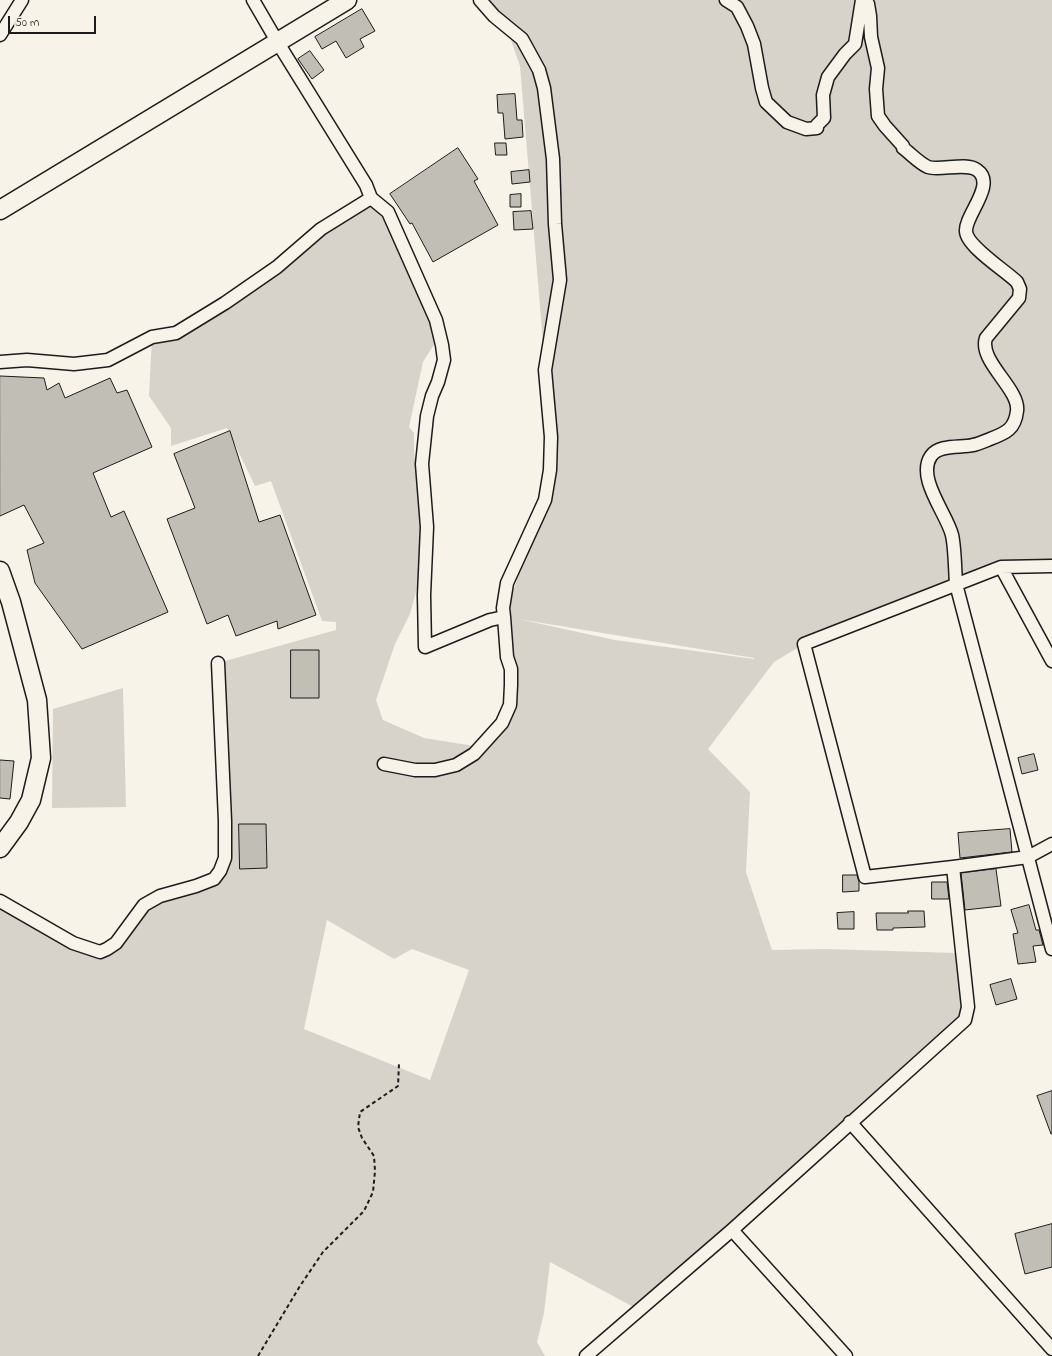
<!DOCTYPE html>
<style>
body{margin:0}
#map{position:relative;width:1052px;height:1356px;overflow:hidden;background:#f7f3e8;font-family:"Indie Flower",sans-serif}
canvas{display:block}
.scale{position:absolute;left:8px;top:16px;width:88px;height:18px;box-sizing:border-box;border:2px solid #1c1c1c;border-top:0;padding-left:5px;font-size:12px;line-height:14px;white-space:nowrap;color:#1c1c1c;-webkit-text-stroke:3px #f7f3e8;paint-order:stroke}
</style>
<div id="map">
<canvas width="1052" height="1356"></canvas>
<div class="scale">50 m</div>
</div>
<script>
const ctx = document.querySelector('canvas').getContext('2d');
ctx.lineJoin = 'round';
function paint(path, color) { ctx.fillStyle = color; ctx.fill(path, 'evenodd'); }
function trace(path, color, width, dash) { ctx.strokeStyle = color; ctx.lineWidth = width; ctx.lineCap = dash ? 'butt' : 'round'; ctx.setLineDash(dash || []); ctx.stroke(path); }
paint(new Path2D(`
 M479 0H1052V568L979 575 804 644 774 662 708 749 750 792 746 872 772 950 825 949 956 953 965 1020 639 1310 550 1262 544 1313 537 1342 545 1356H0V903L100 952 160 896 220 871 218 663 336 630V622L322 621 271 481 255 486 227 428 171 446V428L149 396 152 337 211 312 328 232 371 198 391 221 440 335 423 362 409 427 414 433V452L420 511V577L410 614 395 644 376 700 383 720 424 738 481 747 504 718V617L545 500 548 403 520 66 503 17ZM518 619 754 658V659L615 640ZM327 920 394 959 412 949 469 970 430 1080 304 1029Z
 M123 688 126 807 52 808 53 709Z`), '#d7d3cb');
const building = new Path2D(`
 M362 9 375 31 360 39 364 47 346 58 336 41 322 49 315 37Z
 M310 51 324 70 312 79 298 59Z
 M515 94 517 120H522L523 137 505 139 503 113H498L497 95Z
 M495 143H506L507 155H496Z
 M458 148 478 179 474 181 498 225 433 262 412 223 410 224 390 194Z
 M529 170 530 182 512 184 511 172Z
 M521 194V207H510V195Z
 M531 211 533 229 514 230 513 212Z
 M0 376 44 378 47 390 59 383 65 398 110 378 117 393 127 390 152 447 93 473 111 517 124 511 168 612 82 649 35 583 27 550 44 543 24 505 0 516Z
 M230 431 259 522 280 515 316 615 278 629 277 621 236 636 228 615 207 624 167 519 195 508 174 454Z
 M291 650H319V698H291Z
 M1034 754 1038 770 1022 774 1018 758Z
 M0 760 14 761 10 799 0 798Z
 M239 824H266L267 868 240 869Z
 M1010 829 1012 852 960 858 958 833Z
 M996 869 1001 906 965 910 961 873Z
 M843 875H857L859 882V891L843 892Z
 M932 882H947L949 899H932Z
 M1029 905 1036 930H1039L1043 945 1033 946 1036 962 1018 964 1013 934 1018 933 1011 910Z
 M908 911H924L925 927 893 928V930H877L876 913H908Z
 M854 912V929H838L837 913Z
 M1011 979 1017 999 996 1005 990 985Z
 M1052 1091V1134H1051L1037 1096Z
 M1052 1224V1267L1025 1274 1015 1234Z`);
paint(building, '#c0beb5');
trace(building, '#1c1c1c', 1);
const street = new Path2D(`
 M253 0 278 43 366 185 371 198 388 212 436 320 442 345 444 360 438 382 432 396 427 416 422 464 427 527 424 595 425 647 490 620 504 617
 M726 0 737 7 747 26 754 44 762 88 766 102 787 122 806 129 817 128V125L824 118 823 95 828 77 845 54 855 44 862 0
 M866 0 868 4 870 16 871 37 878 68 876 89 878 116 885 126 903 146V148C911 154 919 163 928 167 940 171 966 162 977 170 997 184 965 215 966 231 966 246 1006 271 1017 282L1020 289 1019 298 986 338C978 361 1020 389 1017 411 1015 429 1006 433 990 439 985 441 979 444 973 445 961 448 939 444 931 456 916 478 947 514 952 535 955 548 955 570 956 584L1052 949
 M0 35 22 0
 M0 362 27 360 74 364 108 360 152 337 176 333 225 303 277 267 321 229 371 198
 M1052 566 1001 567 804 644 865 877 953 867 1028 857 1052 844
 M1001 567 1052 661
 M384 764 415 770H435L456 765 474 754 502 723 510 705 511 685V669L507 657 504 617 503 608 507 583 545 500 550 470 551 437 545 370 560 280 555 224 553 159 544 88 539 70 522 39 494 16 480 0
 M0 901 73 943 100 952 107 949 116 943 144 905 160 896 196 886 214 879 220 871 225 858V821L218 663
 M850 1122 1052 1349
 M732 1230 846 1356
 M586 1356 732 1230 965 1020 968 1007 953 867`);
const secondary = new Path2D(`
 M0 210 347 0
 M0 571 11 602 37 700 41 758 31 800 19 822 0 848`);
trace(street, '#1c1c1c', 15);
trace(secondary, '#1c1c1c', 21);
trace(new Path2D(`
 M258 1356 300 1286 323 1252 364 1211 373 1192 375 1171 374 1156 362 1138 358 1127 360 1112 398 1086 399 1063`), '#1c1c1c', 2, [4, 3]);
trace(street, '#f7f3e8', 12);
trace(secondary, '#f7f3e8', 18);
</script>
